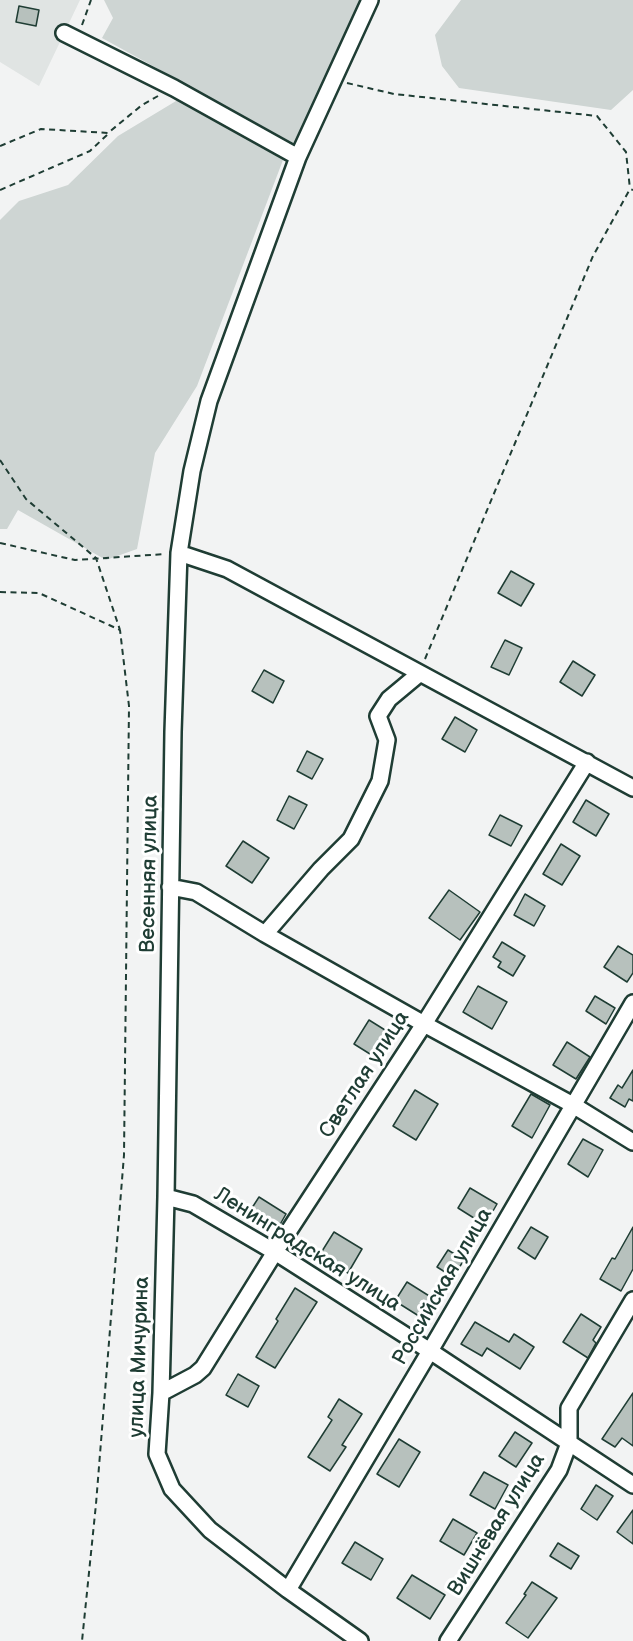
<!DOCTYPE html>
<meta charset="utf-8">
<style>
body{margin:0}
canvas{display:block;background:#f2f3f3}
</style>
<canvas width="633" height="1641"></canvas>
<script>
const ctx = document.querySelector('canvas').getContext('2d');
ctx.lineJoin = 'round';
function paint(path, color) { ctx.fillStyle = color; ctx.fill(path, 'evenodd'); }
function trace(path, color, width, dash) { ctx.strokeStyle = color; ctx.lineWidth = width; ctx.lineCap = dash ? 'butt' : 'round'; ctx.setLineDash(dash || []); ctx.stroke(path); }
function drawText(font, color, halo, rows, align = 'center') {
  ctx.font = font + ' "Balsamiq Sans",sans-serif'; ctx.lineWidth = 6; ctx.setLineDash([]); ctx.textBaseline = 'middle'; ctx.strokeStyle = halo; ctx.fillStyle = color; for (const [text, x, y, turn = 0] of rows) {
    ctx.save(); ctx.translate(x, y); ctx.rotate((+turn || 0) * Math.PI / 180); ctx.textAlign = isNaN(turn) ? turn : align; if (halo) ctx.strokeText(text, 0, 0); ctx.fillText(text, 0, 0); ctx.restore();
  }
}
paint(new Path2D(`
 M0 0H80L39 86 0 62Z`), '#e0e4e3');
paint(new Path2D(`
 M104 0H361L295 144 102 38 113 18Z
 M461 0H633V90L611 110 459 88 442 66 435 35Z
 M181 98 283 160 197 386 155 453 137 549 106 560 18 510 7 529H0V220L19 201 68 185 118 136Z`), '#ced5d3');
const building = new Path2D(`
 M19 6 39 10 36 26 16 22Z
 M511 571 534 584 521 606 498 593Z
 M505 640 522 648 509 675 491 667Z
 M573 661 595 675 582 696 560 682Z
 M264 670 284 681 273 703 252 691Z
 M455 717 477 730 465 752 442 739Z
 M307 751 323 759 312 779 297 771Z
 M289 796 307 805 294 829 277 820Z
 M586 800 609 814 596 836 573 822Z
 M500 815 522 826 511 846 489 835Z
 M243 841 269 858 252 883 226 866Z
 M561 844 580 856 562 885 543 874Z
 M449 890 480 912 460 940 429 918Z
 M525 894 545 906 534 926 514 915Z
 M502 942 525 956 513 976 498 967 501 962 493 957Z
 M618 946 633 955V973L627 982 604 967Z
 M478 986 507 1002 492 1029 463 1012Z
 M595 996 615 1008 606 1024 586 1011Z
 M369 1020 393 1035 378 1059 354 1044Z
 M567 1042 590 1057 576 1079 553 1065Z
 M633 1070V1101L629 1099 625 1107 610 1098 618 1085 622 1088Z
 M415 1090 438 1104 416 1140 393 1126Z
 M531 1094 550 1105 532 1138 512 1126Z
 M583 1139 603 1150 588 1177 568 1164Z
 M470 1188 497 1204 485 1225 458 1208Z
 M259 1197 286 1214 278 1228 250 1211Z
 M531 1227 548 1237 535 1259 518 1248Z
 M633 1227V1269L621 1291 600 1279 612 1258 615 1259Z
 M334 1232 362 1249 348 1273 319 1256Z
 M448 1250 464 1260 453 1277 437 1267Z
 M407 1282 434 1299 422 1318 395 1301Z
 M295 1288 317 1302 275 1368 256 1357 278 1321 276 1319Z
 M581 1314 601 1327 593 1340 596 1343 588 1358 563 1342Z
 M475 1322 509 1342 514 1334 534 1347 520 1369 487 1348 482 1356 461 1344Z
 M238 1374 259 1386 248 1407 226 1395Z
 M633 1393V1446L622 1438 615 1447 602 1439Z
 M339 1399 362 1414 342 1445 346 1447 330 1471 308 1457 332 1420 328 1417Z
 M515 1432 532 1443 516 1467 499 1456Z
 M399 1439 420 1452 399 1487 377 1474Z
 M484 1472 508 1485 495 1509 470 1495Z
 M596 1485 613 1496 597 1520 581 1509Z
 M633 1510V1544L617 1532Z
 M453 1519 477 1533 464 1555 440 1541Z
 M355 1542 383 1559 371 1580 342 1563Z
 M558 1543 579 1556 571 1569 550 1556Z
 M412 1575 445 1595 430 1619 397 1598Z
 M532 1582 557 1598 528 1638 506 1623 526 1595 524 1594Z`);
paint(building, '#b7c1bd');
trace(building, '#1f3d34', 1.5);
const minor = new Path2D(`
 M64 33 174 88 298 157
 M179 553 227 569 633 788
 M170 887 196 892 265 934 424 1024 573 1105 633 1142
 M265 934 321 869 351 839 380 781 387 740 378 716 389 699 419 674
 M166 1197 193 1204 275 1252 430 1351 633 1485
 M161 1393 195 1375 203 1368 275 1252 424 1024 587 762
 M288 1590 430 1351 633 1003
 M360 1641 288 1590 210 1530 172 1489 157 1454 161 1393 166 1197 173 732 179 553 192 471 209 401 298 157 370 0
 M448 1641 559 1470 569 1443V1408L633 1300`);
trace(minor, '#1f3d34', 20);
trace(new Path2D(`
 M82 25 91 0
 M347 83 394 94 597 116 626 152 630 189
 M0 146 41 129 108 133 142 105 158 96
 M0 190 90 151 108 134
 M0 460 26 499 96 558 120 630
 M0 543 75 560 165 554
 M0 592 39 593 120 630 129 706 124 1155 96 1504 82 1641
 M425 659 593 256 630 189 633 190`), '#1f3d34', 2, [6, 4.5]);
trace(minor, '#fff', 15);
drawText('21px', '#1f3d34', '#fff', [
 ["Весенняя улица",150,874,-89],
 ["Светлая улица",365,1075,-57],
 ["Ленинградская улица",307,1250,32],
 ["Российская улица",443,1287,-60],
 ["улица Мичурина",140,1357,-88],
 ["Вишнёвая улица",497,1525,-58]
]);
</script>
